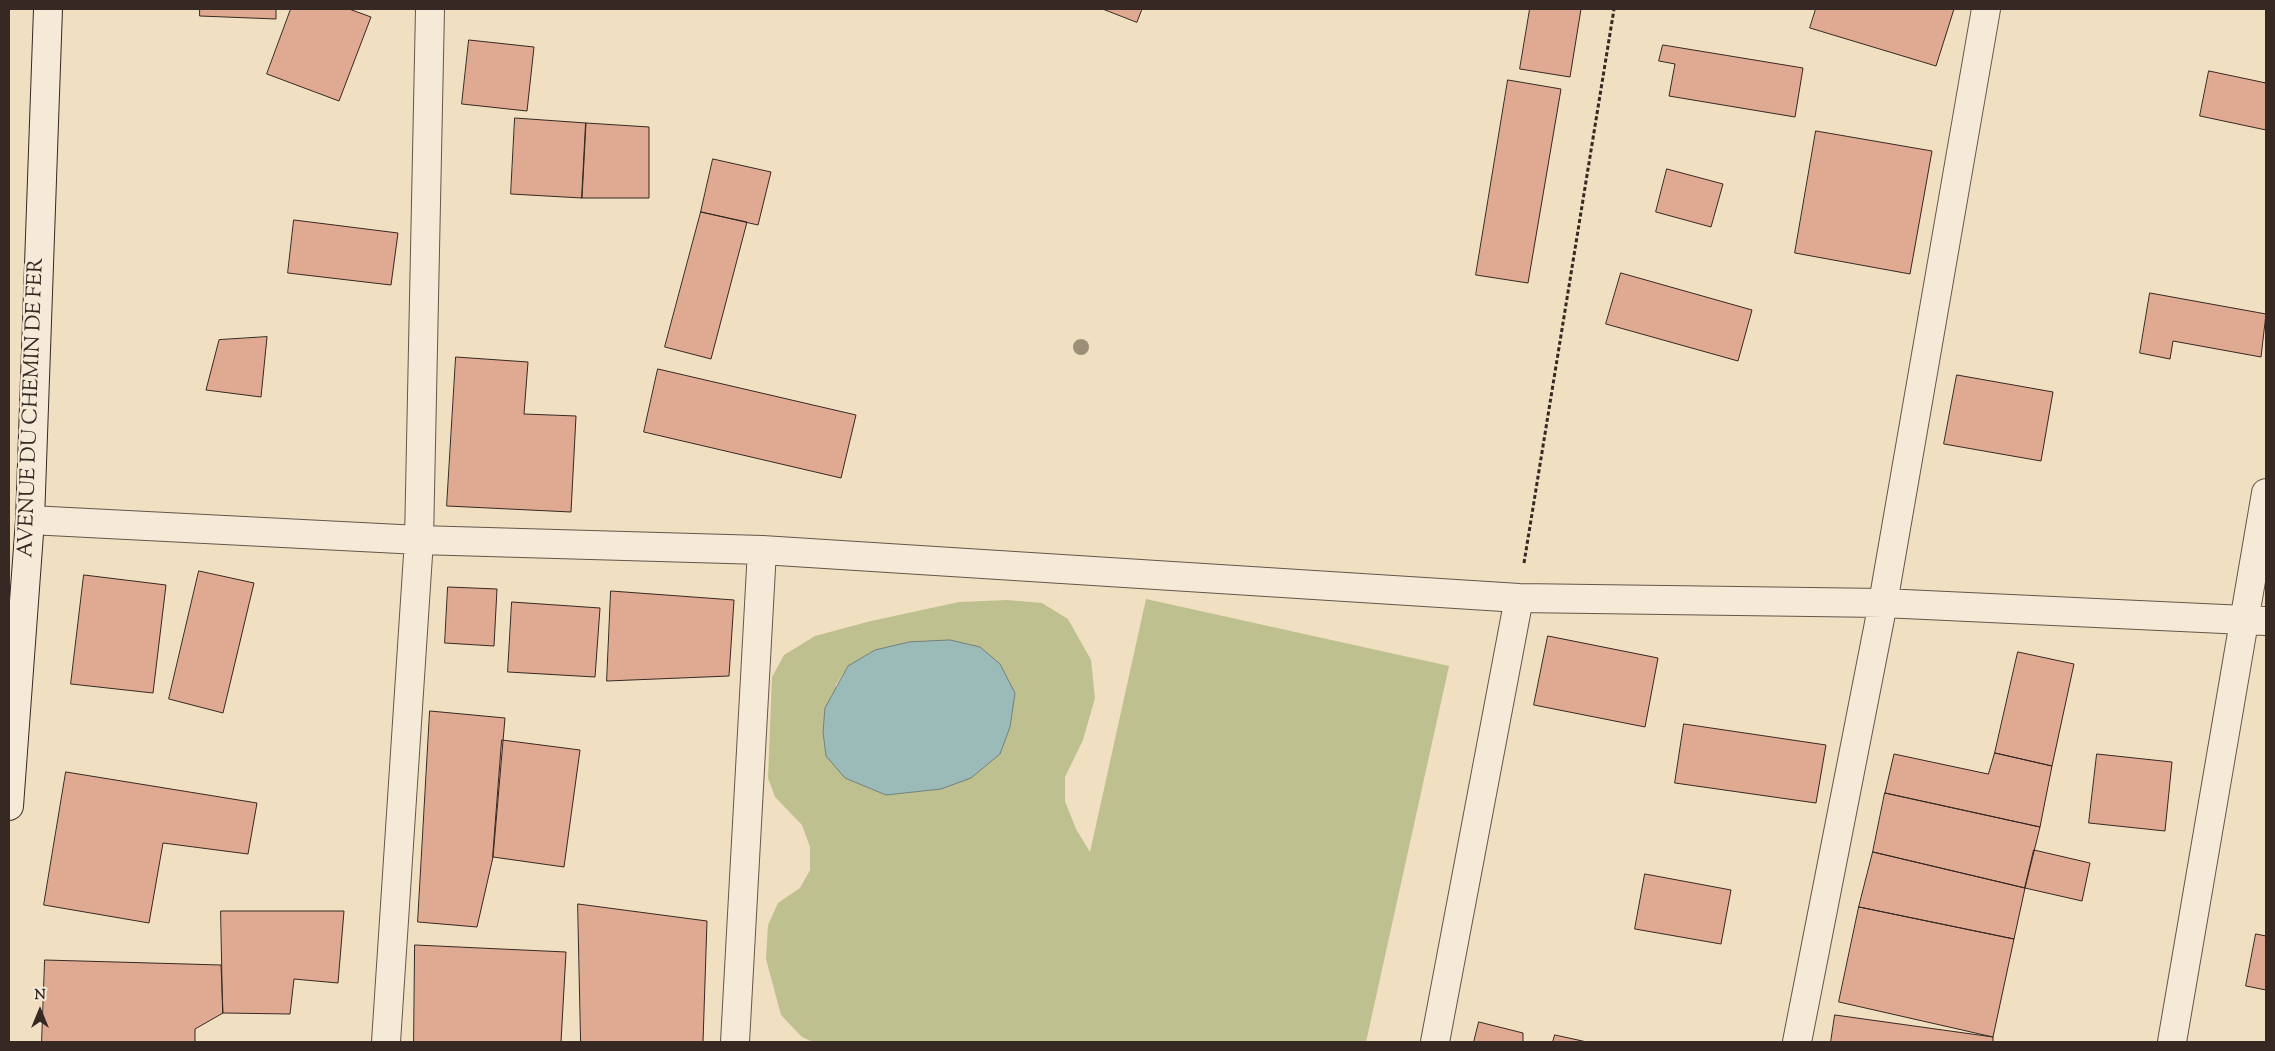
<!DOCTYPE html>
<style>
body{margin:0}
#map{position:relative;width:2275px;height:1051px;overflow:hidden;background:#f0dfc1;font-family:"Sorts Mill Goudy",serif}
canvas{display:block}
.frame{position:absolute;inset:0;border:10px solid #362823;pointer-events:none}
.north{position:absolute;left:15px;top:986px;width:50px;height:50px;-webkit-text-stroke:4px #f5ead7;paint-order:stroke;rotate:0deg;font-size:14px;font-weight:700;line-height:20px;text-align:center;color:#362823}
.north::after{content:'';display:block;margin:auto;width:18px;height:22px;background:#362823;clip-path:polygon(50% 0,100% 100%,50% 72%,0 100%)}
</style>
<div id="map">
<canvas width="2275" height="1051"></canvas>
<div class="frame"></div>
<div class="north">N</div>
</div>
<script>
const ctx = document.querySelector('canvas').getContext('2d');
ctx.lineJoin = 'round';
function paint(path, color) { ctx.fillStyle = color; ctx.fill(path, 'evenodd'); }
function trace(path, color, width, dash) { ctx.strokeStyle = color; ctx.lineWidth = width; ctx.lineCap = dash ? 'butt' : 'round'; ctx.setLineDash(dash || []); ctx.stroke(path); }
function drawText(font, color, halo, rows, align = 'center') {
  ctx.font = font + ' "Sorts Mill Goudy",serif'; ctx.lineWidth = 4.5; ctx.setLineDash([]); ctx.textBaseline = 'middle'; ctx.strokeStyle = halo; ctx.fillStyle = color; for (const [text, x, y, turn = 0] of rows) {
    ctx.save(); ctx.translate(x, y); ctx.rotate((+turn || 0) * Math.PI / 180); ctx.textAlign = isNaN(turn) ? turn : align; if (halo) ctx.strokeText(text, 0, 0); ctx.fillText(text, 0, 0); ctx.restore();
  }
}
paint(new Path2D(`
 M1146 599 1449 666 1366 1042H813L802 1037 781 1015 766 959 768 925 778 903 800 888 810 870V847L802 825 775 797 768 778 772 677 784 655 815 636 871 621 959 602 1007 600 1042 603 1068 619 1091 660 1095 698 1083 740 1065 777V801L1076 829 1090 852ZM875 650 941 789 887 795 845 778 836 685 848 666Z`), '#bfc08f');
const water = new Path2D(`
 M950 640 980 647 1000 664 1015 693 1010 727 1000 754 971 778 941 789 886 795 845 778 826 756 823 732 825 708 848 666 875 650 909 642Z`);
paint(water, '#9bbbb9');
trace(water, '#73807d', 1);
const building = new Path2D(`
 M200 9H276V19L200 16Z
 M291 9H349L371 17 339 101 267 74Z
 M1103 9H1142L1137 22Z
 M1530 9H1581L1570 77 1520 69Z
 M1816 9H1954L1936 66 1810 28Z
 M469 40 534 47 527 111 462 104Z
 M1663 45 1803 68 1795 117 1669 96 1675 64 1659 61Z
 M2209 71 2266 83V130L2200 116Z
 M1508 80 1561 89 1528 283 1476 275Z
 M515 118 586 123 582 198 511 194Z
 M586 123 649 127V198H582Z
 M1816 131 1932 151 1910 274 1795 253Z
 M713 159 771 172 758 225 701 212Z
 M1667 169 1723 184 1711 227 1656 212Z
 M701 212 747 222 711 359 665 347Z
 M294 220 398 233 391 285 288 273Z
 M1621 273 1752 310 1738 361 1606 324Z
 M2150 293 2266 314 2261 357 2173 341 2170 359 2140 353Z
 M267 337 261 397 206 390 219 340Z
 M456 357 528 362 524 414 576 416 571 512 447 506Z
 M658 369 856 415 841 478 644 432Z
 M1957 375 2053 392 2041 461 1944 444Z
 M199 571 254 583 223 713 169 699Z
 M84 575 166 585 153 693 71 684Z
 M448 587 497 589 494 646 445 643Z
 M611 591 734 600 729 676 607 681Z
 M512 602 600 608 595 677 508 672Z
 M1548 636 1658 658 1645 727 1534 705Z
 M2018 652 2074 664 2052 766 1995 753Z
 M430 711 505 718 493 857 477 927 418 922Z
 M1684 724 1826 745 1816 803 1675 783Z
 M502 740 580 750 564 867 493 857Z
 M1995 753 2052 766 2040 827 1885 793 1894 754 1988 774Z
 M2097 754 2172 762 2165 831 2089 823Z
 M66 772 257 803 248 854 163 843 149 923 44 905Z
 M1885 793 2040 827 2025 888 1873 852Z
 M2034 850 2090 863 2082 901 2025 888Z
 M1873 852 2025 888 2014 939 1859 907Z
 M1645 874 1731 890 1721 944 1635 929Z
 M578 904 707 921 703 1042H581Z
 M1859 907 2014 939 1993 1037 1839 1002Z
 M221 911H344L338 983 294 979 290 1014 223 1013Z
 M2256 934 2266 936V990L2246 986Z
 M415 945 566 952 561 1042H414Z
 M45 960 221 965 223 1013 195 1029V1042H42Z
 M1835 1015 1993 1037V1042H1831Z
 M1479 1022 1523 1033V1042H1474Z
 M1555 1035 1587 1042H1553Z`);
paint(building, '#dfa992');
trace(building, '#362823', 1);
const street = new Path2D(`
 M30 520 419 540 762 550 1519 598 1883 603 2266 621
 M386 1042 419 540 430 9
 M735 1042 762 550
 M1435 1042 1519 598
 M1797 1042 1883 603 1986 9
 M2172 1042 2266 493`);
const secondary = new Path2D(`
 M9 806 30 520 48 9`);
trace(street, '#64564a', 30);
trace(secondary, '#362823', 30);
trace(new Path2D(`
 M1524 563 1614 9`), '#362823', 3, [4, 2.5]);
trace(street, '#f5ead7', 28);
trace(secondary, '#f5ead7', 28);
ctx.fillStyle = '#9c8f79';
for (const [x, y] of [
 [1081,347]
]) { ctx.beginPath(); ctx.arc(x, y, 8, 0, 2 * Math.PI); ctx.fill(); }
drawText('21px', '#362823', '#f5ead7', [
 ["AVENUE DU CHEMIN DE FER",33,408,-88]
]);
</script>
